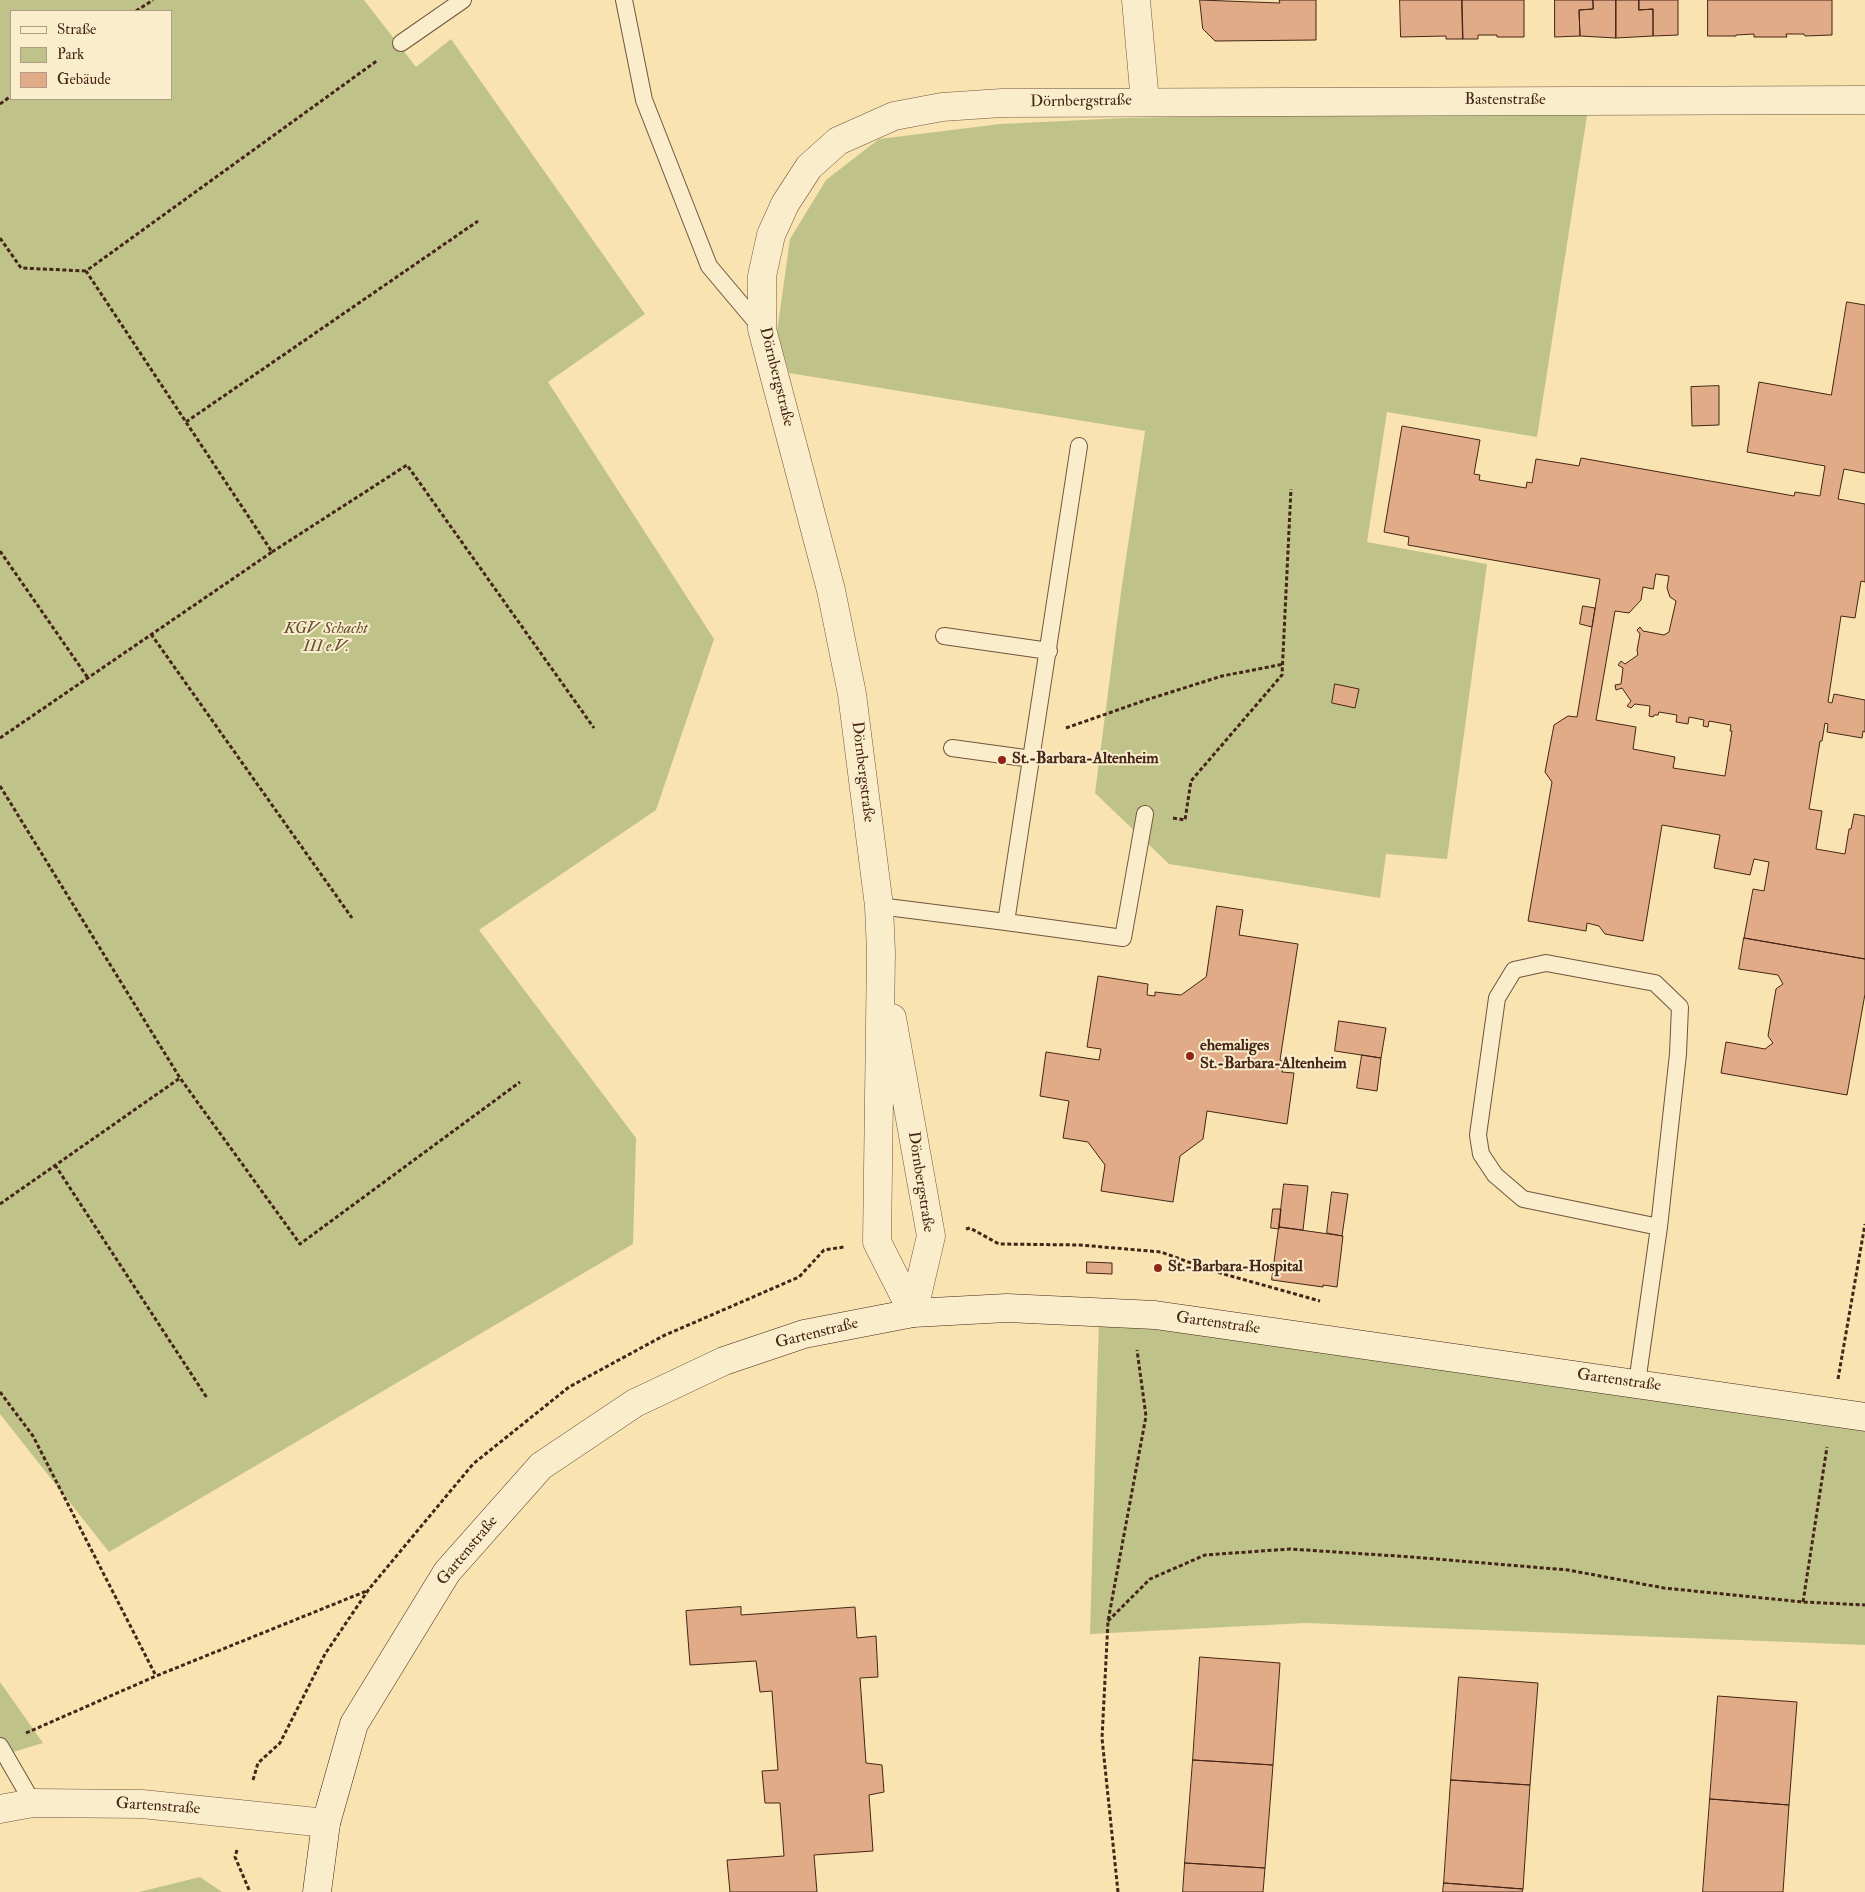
<!DOCTYPE html>
<meta charset="utf-8">
<style>
body{margin:0}
#map{position:relative;width:1865px;height:1892px;overflow:hidden;background:#f8e3b1;font-family:"IM FELL Double Pica",serif}
canvas{display:block}
.legend{position:absolute;left:10px;top:10px;width:162px;height:90px;box-sizing:border-box;background:#faedcc;border:1px solid #b29d84;margin:0;padding:6px 9px;list-style:none;font-size:15px;color:#452517}
.legend li{display:flex;align-items:center;gap:10px;height:25px}
.legend b{width:25px;border:1px solid #b29d84}
</style>
<div id="map">
<canvas width="1865" height="1892"></canvas>
<ul class="legend">
<li><b style="height:6px;background:#faedcc"></b>Straße</li>
<li><b style="height:14px;background:#c0c389"></b>Park</li>
<li><b style="height:14px;background:#e1ab87"></b>Gebäude</li>
</ul>
</div>
<script>
const ctx = document.querySelector('canvas').getContext('2d');
ctx.lineJoin = 'round';
function paint(path, color) { ctx.fillStyle = color; ctx.fill(path, 'evenodd'); }
function trace(path, color, width, dash) { ctx.strokeStyle = color; ctx.lineWidth = width; ctx.lineCap = dash ? 'butt' : 'round'; ctx.setLineDash(dash || []); ctx.stroke(path); }
function drawText(font, color, halo, rows, align = 'center') {
  ctx.font = font + ' "IM FELL Double Pica",serif'; ctx.lineWidth = 4; ctx.setLineDash([]); ctx.textBaseline = 'middle'; ctx.strokeStyle = halo; ctx.fillStyle = color; for (const [text, x, y, turn = 0] of rows) {
    ctx.save(); ctx.translate(x, y); ctx.rotate((+turn || 0) * Math.PI / 180); ctx.textAlign = isNaN(turn) ? turn : align; if (halo) ctx.strokeText(text, 0, 0); ctx.fillText(text, 0, 0); ctx.restore();
  }
}
paint(new Path2D(`
 M0 0H364L416 67 451 39 645 314 548 382 714 639 656 810 479 930 636 1138 633 1244 109 1552 0 1414ZM11 11H171V99H11Z
 M1588 109 1537 437 1387 412 1367 542 1487 564 1447 859 1386 854 1380 898 1169 864 1095 793 1121 592 1145 431 789 373 777 332 790 239 826 180 879 139 1000 124 1125 118Z
 M1099 1317 1865 1423V1645L1306 1623 1090 1634Z
 M0 1682 43 1743 0 1756Z
 M200 1877 222 1892H139Z`), '#c0c389');
const building = new Path2D(`
 M1200 0 1280 3 1279 0H1316V40L1215 41 1203 29Z
 M1400 0H1462L1463 39H1446V36L1401 37Z
 M1462 0H1524V37H1497V35H1478V39H1463Z
 M1555 0H1593V9L1579 10 1580 36 1555 37Z
 M1593 0H1616V38L1580 36 1579 10 1593 9Z
 M1616 0H1639V10L1653 9V36L1616 38Z
 M1639 0H1678V35L1653 36V9L1639 10Z
 M1708 0H1832V35L1805 36 1804 34H1786L1787 37H1754V34L1736 35V36H1708Z
 M1847 302 1865 305V473L1844 469 1838 499 1865 504V582L1861 581 1855 618 1841 616 1828 702 1832 703 1834 694 1865 700V732L1863 731 1862 738 1827 732 1828 724 1825 723 1822 741H1820L1809 809 1822 811 1816 849 1845 854 1849 829H1851L1854 814 1865 816V959L1744 938 1753 889 1764 891 1769 862 1754 859 1750 875 1714 868 1720 835 1662 825 1643 941 1605 934 1599 926 1587 923 1586 931 1528 921 1552 782 1545 772 1554 725 1568 716 1577 717 1600 579 1408 545 1409 537 1384 532 1402 426 1480 440 1474 474 1480 475 1479 480 1526 488 1527 482 1532 483 1536 459 1579 466 1581 458 1794 496 1795 492 1820 496 1825 466 1747 452 1759 382 1831 395ZM1656 574 1669 576 1667 588 1670 597 1676 601 1669 632 1664 635 1643 631 1640 627 1637 630 1640 634 1637 650 1638 655 1625 664 1621 661 1618 665 1623 668 1621 684 1615 685 1616 690 1622 688 1631 701 1627 706 1631 708 1635 704 1650 706 1649 716 1653 717 1654 715H1658L1659 712 1677 715 1676 722 1688 724 1689 717 1704 720 1703 726 1708 727 1709 721 1731 725 1730 731H1732L1725 776 1673 768 1675 757 1633 749 1636 727 1596 720 1615 611 1629 613 1641 600 1643 587 1653 589Z
 M1719 386V425L1692 426 1691 387Z
 M1583 606 1595 608 1592 627 1580 624Z
 M1335 684 1359 689 1355 708 1332 703Z
 M1217 906 1243 910 1239 935 1298 944 1280 1060 1284 1061 1282 1072 1294 1073 1287 1124 1207 1111 1203 1139 1180 1156 1173 1202 1101 1191 1105 1165 1088 1142 1063 1138 1069 1101 1040 1096 1046 1052 1099 1060 1101 1049 1087 1047 1098 976 1148 984 1147 995 1155 996V992L1181 995 1206 977Z
 M1744 938 1865 959V994L1847 1095 1721 1073 1726 1042 1765 1049 1773 1043 1768 1036 1776 989 1783 984 1778 975 1739 969Z
 M1339 1021 1386 1028 1381 1058 1335 1051Z
 M1362 1055 1381 1058 1377 1091 1357 1088Z
 M1284 1184 1308 1186 1303 1230 1279 1227Z
 M1332 1192 1348 1194 1342 1236 1327 1233Z
 M1273 1209H1281L1279 1229 1271 1228Z
 M1279 1227 1343 1236 1337 1287 1323 1285V1287L1272 1280Z
 M1087 1262 1112 1263V1274L1087 1273Z
 M741 1607V1615L855 1607 857 1638 876 1636 878 1677 860 1678 866 1763 882 1765 884 1792 869 1795 873 1851 814 1855 817 1892H730L727 1860 784 1856 780 1803H765L762 1771 778 1770 772 1691 760 1692 756 1661 690 1665 686 1611Z
 M1200 1657 1280 1663 1273 1765 1193 1760Z
 M1459 1677 1538 1683 1530 1785 1451 1780Z
 M1718 1696 1797 1702 1789 1805 1710 1799Z
 M1193 1760 1273 1765 1265 1868 1185 1863Z
 M1451 1780 1530 1785 1523 1889 1444 1883Z
 M1710 1799 1789 1805 1783 1892H1703Z
 M1185 1863 1265 1868 1263 1892H1183Z
 M1444 1883 1523 1889 1522 1892H1443Z`);
paint(building, '#e1ab87');
trace(building, '#452517', 1);
const lane = new Path2D(`
 M624 0 644 100 709 266 762 329
 M401 43 463 0
 M944 636 1049 651
 M952 748 1032 759
 M879 906 1006 922 1079 446
 M1006 922 1123 938 1145 814
 M1637 1383 1659 1227 1678 1054 1680 1007 1655 983 1546 963 1514 970 1497 998 1478 1135 1481 1154 1495 1175 1523 1199 1659 1227
 M0 1746 33 1803`);
const street = new Path2D(`
 M1136 0 1145 102
 M892 1018 931 1236 913 1313
 M913 1313 877 1242 881 952 879 906 852 694 831 590 762 329V276L771 235 785 204 809 167 838 141 894 116 942 107 1002 103 1865 100
 M0 1809 33 1803 142 1804 326 1823`);
const secondary = new Path2D(`
 M317 1892 326 1823 354 1724 447 1572 541 1466 635 1403 724 1361 804 1334 913 1313 1007 1308 1155 1315 1865 1417`);
trace(lane, '#72543e', 18);
trace(street, '#72543e', 29);
trace(secondary, '#452517', 29);
trace(new Path2D(`
 M136 11 153 0
 M0 104 11 96
 M0 238 21 268 86 271
 M186 422 478 221
 M0 551 88 678
 M272 552 407 465 594 728
 M151 634 352 918
 M1066 728 1146 700 1222 676 1284 664
 M0 738 272 552 86 271 378 60
 M0 786 180 1078 300 1244 520 1082
 M1173 818 1185 820 1191 781 1282 675 1291 489
 M55 1165 207 1398
 M0 1204 180 1078
 M966 1229 970 1228 999 1244 1080 1245 1161 1252 1213 1271 1320 1301
 M1838 1379 1865 1224
 M0 1392 33 1436 156 1676
 M1803 1602 1827 1447
 M1108 1621 1150 1579 1205 1555 1290 1549 1412 1557 1568 1570 1664 1588 1803 1602 1865 1605
 M26 1733 156 1676 369 1590
 M253 1780 258 1763 280 1743 325 1654 369 1589 473 1464 569 1387 663 1336 799 1277 824 1250 844 1247
 M237 1850 235 1857 250 1892
 M1118 1892 1102 1738 1108 1621 1146 1416 1137 1350`), '#452517', 3, [4, 2.5]);
trace(lane, '#faedcc', 16);
trace(street, '#faedcc', 28);
trace(secondary, '#faedcc', 28);
for (const [x, y, r, color] of [
 [1002,760,5,"#8f2418"],
 [1190,1056,5,"#8f2418"],
 [1158,1268,5,"#8f2418"]
]) { const dot = new Path2D(); dot.arc(x, y, r, 0, 2 * Math.PI); ctx.fillStyle = color; ctx.fill(dot); trace(dot, '#faedcc', 2); }
drawText('16px', '#452517', '#faedcc', [
 ["Bastenstraße",1505,101],
 ["Dörnbergstraße",1081,102,-1],
 ["Dörnbergstraße",776,377,76],
 ["Dörnbergstraße",862,772,83],
 ["Dörnbergstraße",920,1182,81],
 ["Gartenstraße",1218,1324,8],
 ["Gartenstraße",817,1334,-14],
 ["Gartenstraße",1619,1381,8],
 ["Gartenstraße",468,1551,-50],
 ["Gartenstraße",158,1807,4]
]);
drawText('italic 16px', '#644c34', '#faedcc', [
 ["KGV Schacht",326,630],
 ["III e.V.",326,648]
]);
drawText('bold 16px', '#452517', '#faedcc', [
 ["St.-Barbara-Altenheim",1012,760],
 ["ehemaliges",1200,1047],
 ["St.-Barbara-Altenheim",1200,1065],
 ["St.-Barbara-Hospital",1168,1268]
], 'left');
</script>
